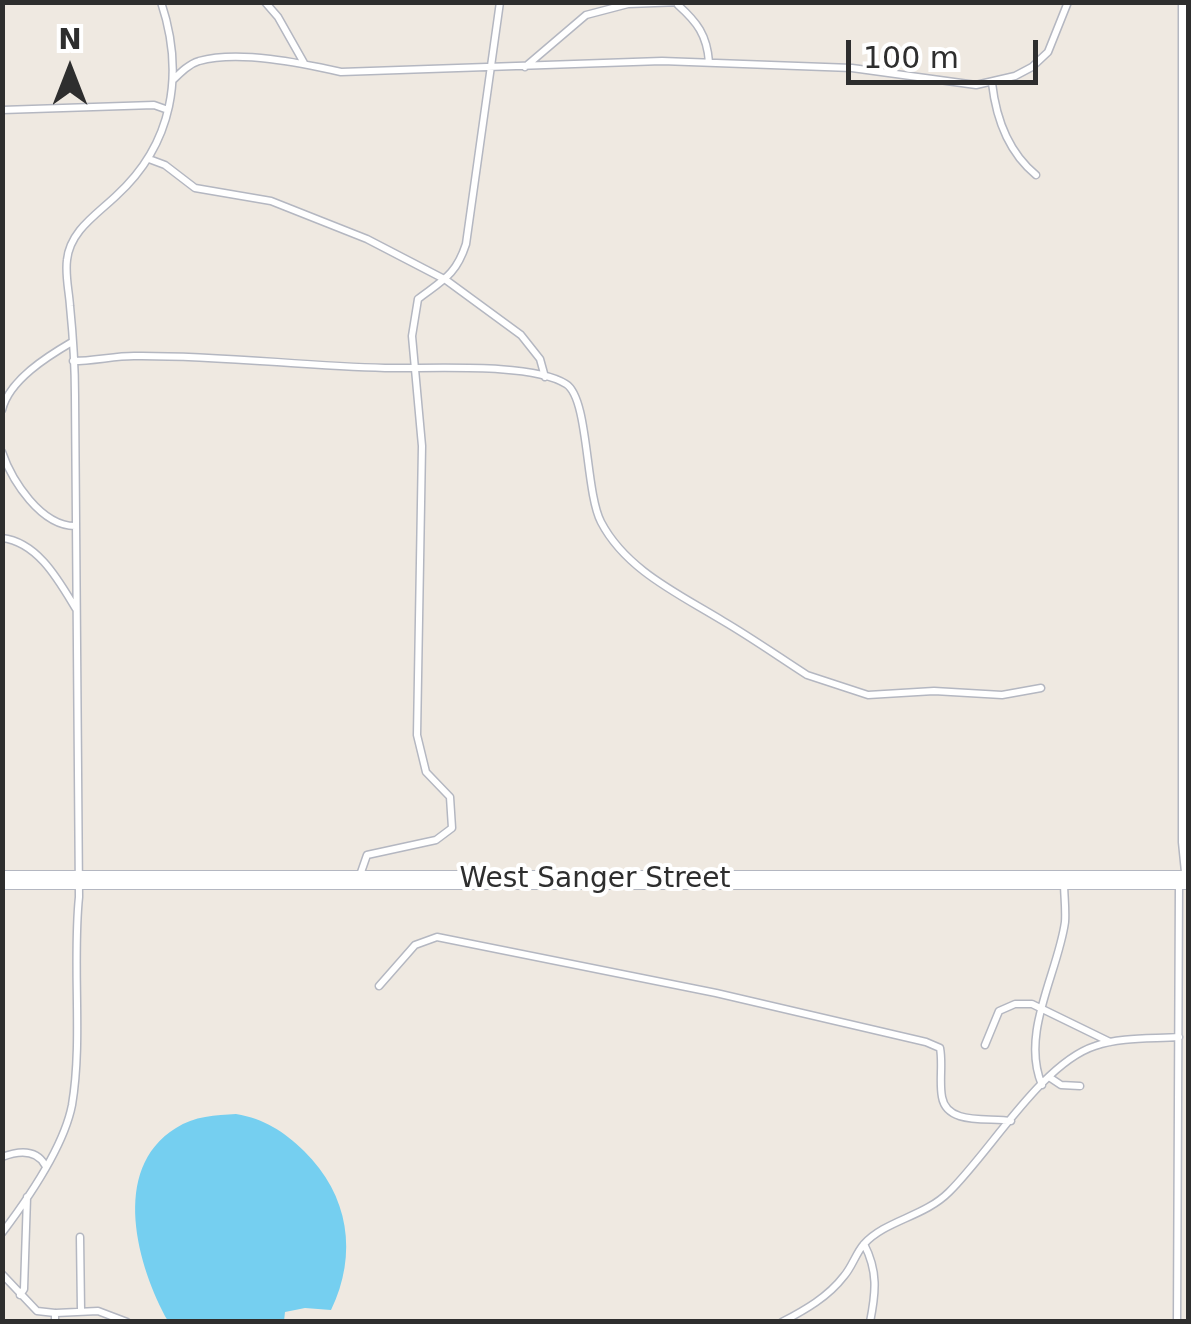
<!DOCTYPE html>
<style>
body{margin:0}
#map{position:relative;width:1191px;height:1324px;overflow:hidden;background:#efe9e1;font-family:"DejaVu Sans",sans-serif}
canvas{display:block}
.frame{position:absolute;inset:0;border:5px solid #2e2e2e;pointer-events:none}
.north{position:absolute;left:20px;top:20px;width:100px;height:100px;-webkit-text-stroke:8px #fff;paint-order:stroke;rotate:0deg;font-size:28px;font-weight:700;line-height:40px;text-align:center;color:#2e2e2e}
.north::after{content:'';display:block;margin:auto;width:35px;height:45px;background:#2e2e2e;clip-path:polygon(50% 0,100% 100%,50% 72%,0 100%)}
.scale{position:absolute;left:846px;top:40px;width:192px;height:45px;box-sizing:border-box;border:5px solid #2e2e2e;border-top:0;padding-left:12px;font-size:30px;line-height:35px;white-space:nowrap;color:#2e2e2e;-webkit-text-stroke:8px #fff;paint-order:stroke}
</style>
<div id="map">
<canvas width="1191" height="1324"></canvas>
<div class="frame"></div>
<div class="north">N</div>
<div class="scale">100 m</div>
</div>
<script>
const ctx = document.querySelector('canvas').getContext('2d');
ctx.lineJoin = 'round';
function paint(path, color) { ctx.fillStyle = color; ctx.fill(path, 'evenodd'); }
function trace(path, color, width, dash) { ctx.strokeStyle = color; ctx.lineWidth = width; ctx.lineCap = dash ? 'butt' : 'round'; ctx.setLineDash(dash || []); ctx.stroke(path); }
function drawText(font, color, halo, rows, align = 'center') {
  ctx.font = font + ' "DejaVu Sans",sans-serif'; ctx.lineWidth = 8; ctx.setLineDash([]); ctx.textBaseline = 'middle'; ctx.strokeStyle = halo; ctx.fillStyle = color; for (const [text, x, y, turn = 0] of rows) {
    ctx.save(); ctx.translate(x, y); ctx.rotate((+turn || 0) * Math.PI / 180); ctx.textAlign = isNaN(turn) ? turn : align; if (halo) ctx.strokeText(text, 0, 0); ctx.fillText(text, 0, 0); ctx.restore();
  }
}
paint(new Path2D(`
 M236 1114C265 1119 283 1131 304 1151 349 1195 358 1254 331 1310L305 1308 285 1312 284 1321H168C138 1268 109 1169 176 1128 194 1116 216 1115 236 1114Z`), '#75cff0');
const service = new Path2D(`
 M265 2 278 17 304 63
 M678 5C697 22 707 35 709 62
 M525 67 586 15 628 4 681 2
 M173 80C181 72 189 64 199 61 239 50 301 63 341 72L662 61 852 68 976 85 1015 76 1032 67 1048 52 1068 2
 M992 83C996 118 1007 151 1036 175
 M2 110 154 105 168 110
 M149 159 165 165 195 188 271 201 367 239 446 280 521 335 540 359 545 377
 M73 361C94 361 114 356 134 356 218 355 301 366 385 368 428 369 532 362 566 384 589 398 585 491 601 522 626 570 679 594 723 621 752 638 779 657 807 675L868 695 934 691 1002 695 1041 688
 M2 410C9 380 48 356 72 342
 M2 452C12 481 41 526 75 526
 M2 538C38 542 59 581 76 609
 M359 878 367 855 436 840 452 828 450 797 426 772 417 735 422 446 412 336 418 299C443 280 456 275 466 244L500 2
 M379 986 415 945 437 937 716 993 926 1042 940 1048C943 1064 939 1081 942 1097 947 1126 989 1117 1011 1121
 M985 1045 999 1011 1015 1004H1032L1110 1042
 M1049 1077 1061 1085 1080 1086
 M1042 1085C1020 1033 1058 973 1065 922 1066 909 1064 895 1064 882
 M2 1157C18 1151 36 1149 45 1165
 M2 1233C27 1200 64 1146 72 1105 83 1040 72 965 79 897 77 730 76 563 75 396 75 366 73 336 70 306 69 291 65 275 67 260 70 231 96 215 116 196 173 144 185 74 161 2
 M80 1237 81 1310
 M864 1244C878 1271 876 1292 870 1322
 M2 1274 37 1311 55 1313V1322
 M20 1295 24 1289 27 1197
 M56 1313 98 1311 127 1322
 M782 1322C805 1310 828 1297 844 1276 852 1267 856 1253 864 1244 886 1220 924 1217 949 1192 990 1152 1042 1063 1095 1046 1121 1037 1152 1039 1179 1037
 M1177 1322 1179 883`);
const minor = new Path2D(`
 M1185 2V842L1188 872`);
const secondary = new Path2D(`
 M2 880H1188`);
trace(service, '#b4b7c1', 9);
trace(minor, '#b4b7c1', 15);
trace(secondary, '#b4b7c1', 20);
trace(service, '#fff', 6);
trace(minor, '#fff', 12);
trace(secondary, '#fff', 18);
drawText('28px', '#2e2e2e', '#fff', [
 ["West Sanger Street",595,880]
]);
</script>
